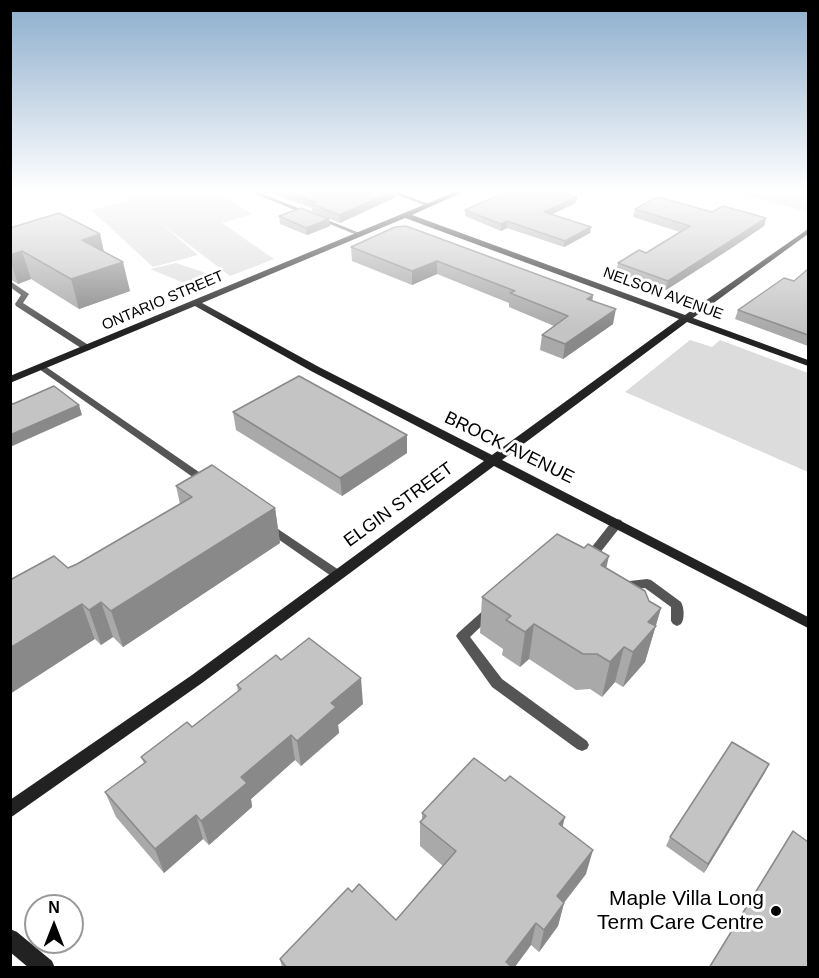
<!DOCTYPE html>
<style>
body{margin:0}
#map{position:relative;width:819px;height:978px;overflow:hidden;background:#fff;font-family:Arial,sans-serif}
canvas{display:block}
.frame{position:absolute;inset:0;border:12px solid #000;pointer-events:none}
.north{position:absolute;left:24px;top:894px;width:60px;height:60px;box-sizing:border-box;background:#fff;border:2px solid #999;border-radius:50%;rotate:0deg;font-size:16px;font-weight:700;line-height:24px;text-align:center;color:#000}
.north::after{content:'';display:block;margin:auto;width:21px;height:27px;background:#000;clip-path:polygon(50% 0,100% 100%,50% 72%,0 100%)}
</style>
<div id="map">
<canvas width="819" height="978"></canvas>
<div class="frame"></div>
<div class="north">N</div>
</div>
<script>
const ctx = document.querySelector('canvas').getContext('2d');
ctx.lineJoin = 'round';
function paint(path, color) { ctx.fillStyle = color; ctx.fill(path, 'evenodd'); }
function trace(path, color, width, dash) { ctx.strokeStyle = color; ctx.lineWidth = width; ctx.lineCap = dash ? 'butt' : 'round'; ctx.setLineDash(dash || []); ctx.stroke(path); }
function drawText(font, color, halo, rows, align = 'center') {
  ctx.font = font + ' Arial,sans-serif'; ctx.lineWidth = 6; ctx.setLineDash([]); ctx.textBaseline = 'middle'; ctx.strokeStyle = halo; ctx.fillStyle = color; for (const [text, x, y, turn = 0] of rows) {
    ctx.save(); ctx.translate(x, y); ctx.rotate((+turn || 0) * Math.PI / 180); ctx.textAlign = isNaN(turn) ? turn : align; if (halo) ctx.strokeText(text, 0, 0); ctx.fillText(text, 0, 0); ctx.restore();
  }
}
paint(new Path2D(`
 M120 192H216L252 214 222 223 274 259 230 276 157 220 198 255 153 267 91 210 131 200Z
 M733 192H808V212Z
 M176 263 206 273 205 277 189 285 150 269Z
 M690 340 712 347 720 340 808 373V472L625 392Z`), '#dcdcdc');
paint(new Path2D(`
 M250 192H258L362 234 357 235Z
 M389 192H397L432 205 427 206Z
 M10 281 29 294 23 303 90 346V350H84L16 306 15 304 21 295 10 287Z
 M42 364 212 481 213 483 212 485H204L39 369V365Z
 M617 519 621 520 623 523 621 526 592 563H584L582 560 584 557 613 520Z
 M269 523 342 572 344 575 342 578H334L265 530 263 527Z
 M622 579 630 581 647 579 651 580 681 602C684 607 685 619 681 624L677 626 673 624 671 621V607L645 588C634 589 623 593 616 583L618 580Z
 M490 606 494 608 496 611 494 614 470 637 502 679 587 741 589 745 587 749 582 751 577 749 492 687 458 639 456 636 458 633 486 608Z`), '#555');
paint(new Path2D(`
 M455 192H463L412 215 685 315 808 229V234L693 318 808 360V366L687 322 502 460 808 617V628L494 466 202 683 10 818V800L192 675 484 461 311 371 195 306 10 383V376ZM405 218 679 319 492 455 319 367 202 303Z
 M10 929 17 932 52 961 55 968H29L10 952Z`), '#222');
paint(new Path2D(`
 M268 192H396V197L340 223 312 211V208Z
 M577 197 576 203 552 214 591 227 590 233 564 247 507 228 501 231 465 216V210Z
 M635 209 712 212 766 218 764 226 730 249 666 290 616 272 618 263 646 253 680 232 633 217Z
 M279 216 329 219 330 226 307 235 280 224Z
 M395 227 593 295 592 301 613 324 563 359 540 350 542 335 554 326 509 307V303L437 274 412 285 352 261 351 247Z
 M10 228 100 234 104 252 130 291 79 309 31 279 18 284 10 279Z
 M808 269V346L735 319 738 310 794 281Z
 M233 412 407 453 342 496 236 430Z
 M176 486 275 508 280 543 123 647 113 637 101 645 95 639 68 568 77 564 180 504Z
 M482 597 649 601 661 608 645 662 623 687 615 682 602 697 590 689 576 690 529 659 520 667 502 655 503 649 480 633Z
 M281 660 363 704 338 725 339 733 301 766 295 760 251 799 252 807 209 845 203 839 164 873 116 817 105 792 144 763 141 757 192 727 238 692 237 685Z
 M769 764 764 774 704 873 666 846 670 837Z
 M422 813 562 827 586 874 564 903 558 926 539 952 531 945 514 968H282L280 959 352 892 396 920 443 866 420 846V822L422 820Z`), '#a9a9a9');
paint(new Path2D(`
 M392 192H396V197L340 223 339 215Z
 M577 197 576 203 544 218V212Z
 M766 218 764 226 730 249 666 290 668 281Z
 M329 219 330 226 307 235 306 228Z
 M507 221V228L501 231V224Z
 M591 227 590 233 564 247 565 241Z
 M100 234 106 262 82 240Z
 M22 251 31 279 18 284 10 260V255Z
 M437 261V274L412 285V271Z
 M123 262 130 291 79 309 71 279Z
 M593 295 591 309 587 299Z
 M616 309 613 324 563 359 565 344Z
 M79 405 82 415 10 447V435Z
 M407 435V453L342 496 340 478Z
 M275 508 280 543 123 647 111 611Z
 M609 556 601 591V565Z
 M101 602 113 637 101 645 89 610Z
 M82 604 95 639 10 694V648Z
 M661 608 645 662 623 687 633 652 648 622Z
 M534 624 529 659 520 667 525 632Z
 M624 647 615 682 602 697 610 662Z
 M361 678 363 704 338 725 339 733 301 766 297 741 331 703Z
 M291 735 295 760 251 799 252 807 209 845 201 821 241 777Z
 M769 764 764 774 704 873 708 864Z
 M196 815 203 839 164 873 155 849Z
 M565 817 559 841V824Z
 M593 850 586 874 551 919 557 896Z
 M564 903 558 926 539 952 544 930Z
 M536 923 531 945 514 968H505L506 962Z`), '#898989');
const building = new Path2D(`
 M287 192H392L339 215 312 204 315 202Z
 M505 192H559L577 197 544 212 591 227 565 241 507 221 501 224 465 210Z
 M658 197 712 212 723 206 766 218 732 240 668 281 618 263 639 250 646 253 690 226 635 209Z
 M301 208 329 219 306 228 279 216Z
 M59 213 100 234 82 240 123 262 71 279 22 251 10 255V228Z
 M406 226 593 295 587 299 616 309 565 344 542 335 568 316 510 293 515 291 437 261 412 271 351 247 395 227Z
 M808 269V335L738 310 784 278 794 281Z
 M299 376 407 435 340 478 233 412Z
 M54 386 79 405 10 435V402L13 404Z
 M212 465 275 508 111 611 101 602 89 610 82 604 10 648V580L54 556 68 568 77 564 192 497 176 486Z
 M557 534 584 548 588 544 609 556 601 565 645 591 649 601 661 608 648 622 656 626 633 652 624 647 610 662 597 654H583L534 624 525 632 506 620 511 616 482 597Z
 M309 638 361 678 331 703 336 707 297 741 291 735 241 777 247 783 201 821 196 815 155 849 105 792 146 762 141 757 187 722 192 727 241 689 237 685 276 655 281 660Z
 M732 742 769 764 708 864 670 837Z
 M474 758 505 781 510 776 565 817 559 824 593 850 557 896 564 903 544 930 536 923 506 962 513 968H287L280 959 348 888 352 892 359 884 396 920 456 851 420 822 426 816 422 813Z
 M793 831 808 842V968H709Z`);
paint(building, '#c4c4c4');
trace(building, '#898989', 1.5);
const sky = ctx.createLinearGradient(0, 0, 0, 329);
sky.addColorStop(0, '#8cadcc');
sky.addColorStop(0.58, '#fff');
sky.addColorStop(1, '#ffffff00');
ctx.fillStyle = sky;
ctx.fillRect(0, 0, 819, 329);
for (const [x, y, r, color] of [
 [776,911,6,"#000"]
]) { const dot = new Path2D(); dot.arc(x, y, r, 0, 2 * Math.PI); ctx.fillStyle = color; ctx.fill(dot); trace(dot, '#fff', 2); }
drawText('15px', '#000', '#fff', [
 ["NELSON AVENUE",663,294,20],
 ["ONTARIO STREET",163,301,-23]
]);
drawText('18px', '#000', '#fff', [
 ["BROCK AVENUE",509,448,26],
 ["ELGIN STREET",399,505,-36]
]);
drawText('21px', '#000', '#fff', [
 ["Maple Villa Long",764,899],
 ["Term Care Centre",764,923]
], 'right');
</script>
